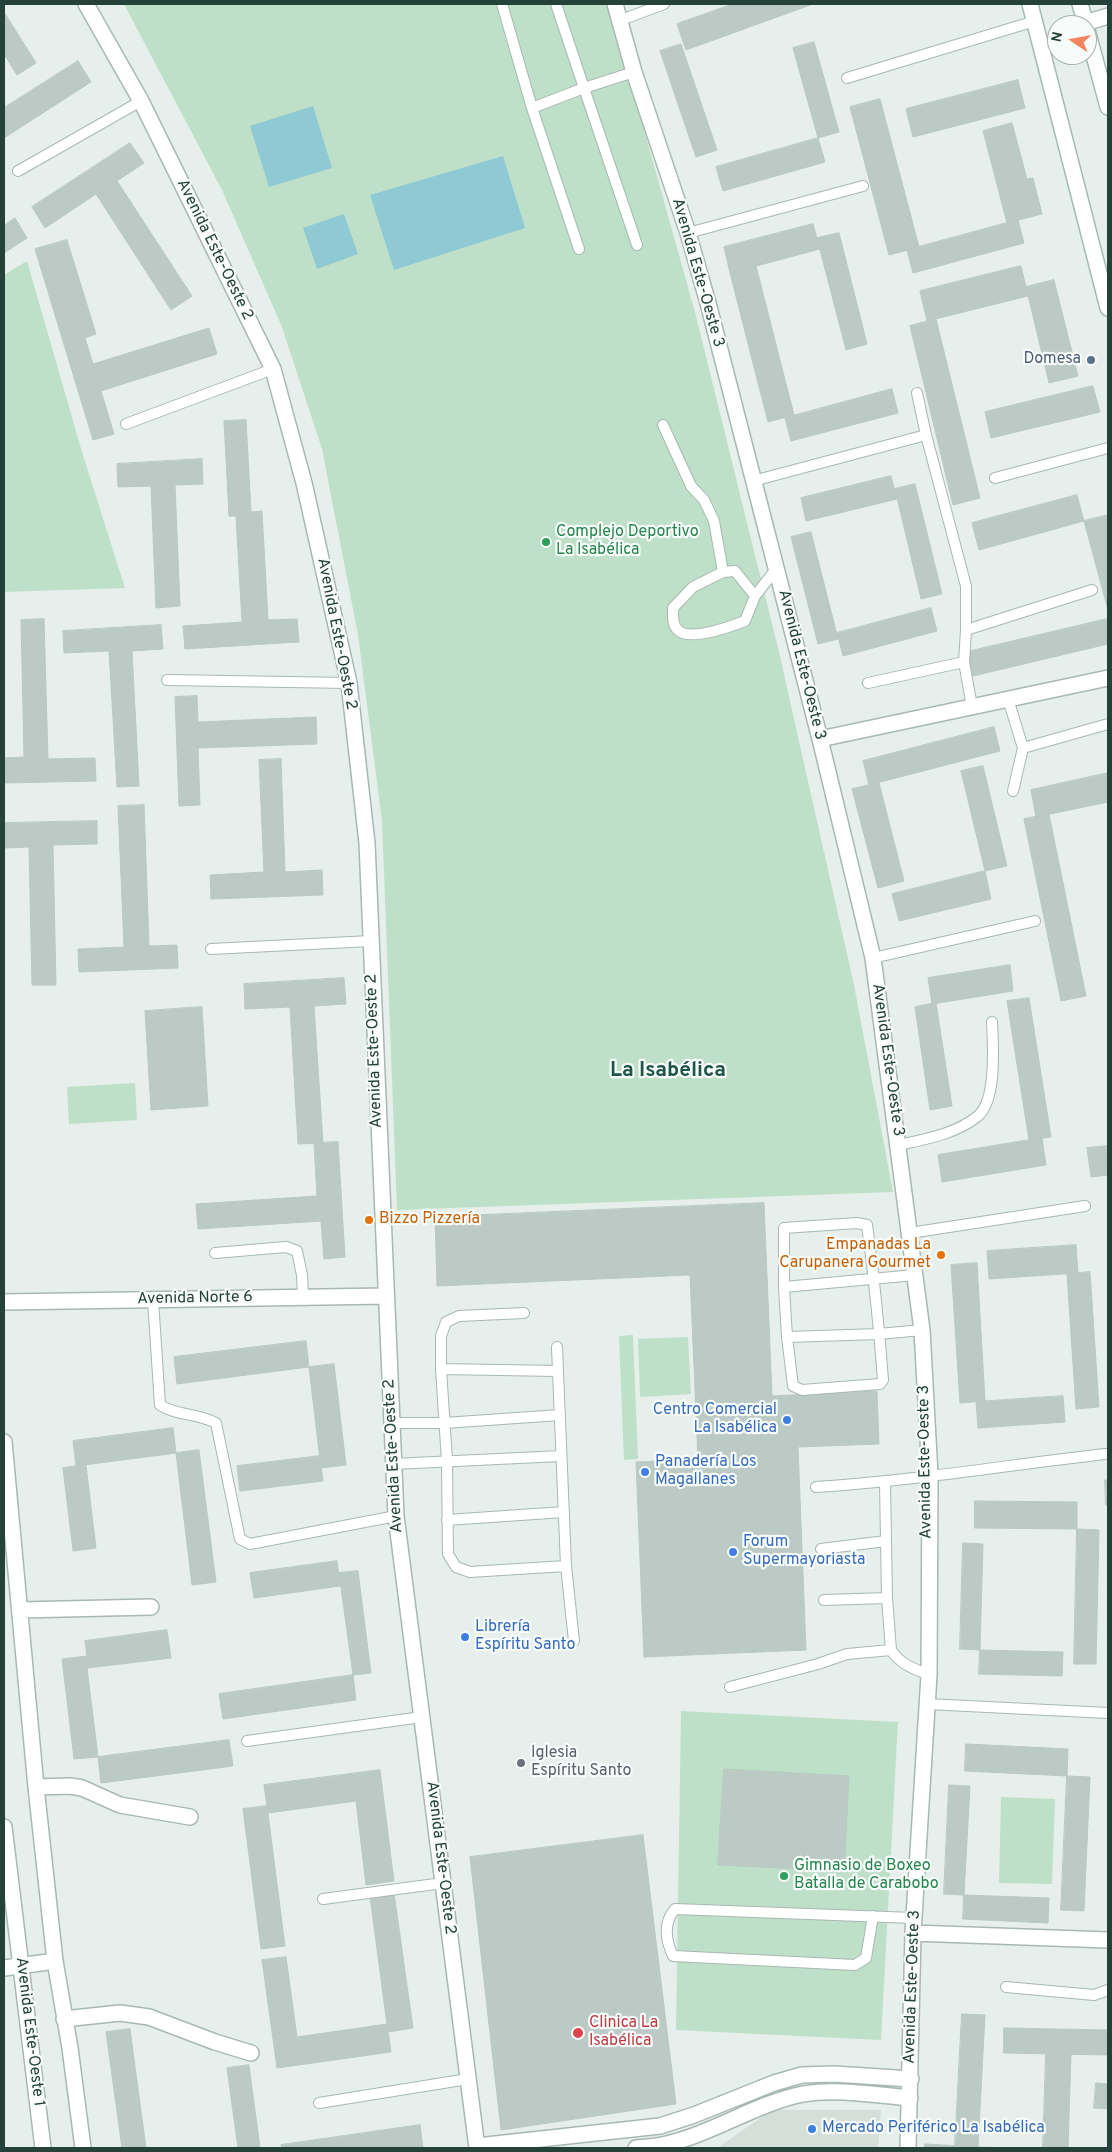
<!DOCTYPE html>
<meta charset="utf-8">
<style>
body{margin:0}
#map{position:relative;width:1112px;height:2152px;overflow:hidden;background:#e6efeb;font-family:Overpass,sans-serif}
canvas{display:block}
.frame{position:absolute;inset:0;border:5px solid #24423a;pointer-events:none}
.north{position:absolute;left:1047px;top:15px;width:50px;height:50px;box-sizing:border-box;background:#f7fbf9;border:1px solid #a3b1ad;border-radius:50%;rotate:282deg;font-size:14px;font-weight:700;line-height:20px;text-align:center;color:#24423a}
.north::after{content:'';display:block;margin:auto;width:18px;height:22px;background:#f4845f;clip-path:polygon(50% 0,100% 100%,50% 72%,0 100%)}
</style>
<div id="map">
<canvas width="1112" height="2152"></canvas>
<div class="frame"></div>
<div class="north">N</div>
</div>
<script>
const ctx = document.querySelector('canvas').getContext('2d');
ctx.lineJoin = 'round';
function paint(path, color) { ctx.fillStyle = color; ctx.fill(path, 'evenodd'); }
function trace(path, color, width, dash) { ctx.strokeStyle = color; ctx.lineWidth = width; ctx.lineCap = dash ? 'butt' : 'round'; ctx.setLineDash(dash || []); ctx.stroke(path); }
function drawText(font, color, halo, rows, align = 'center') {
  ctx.font = font + ' Overpass,sans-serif'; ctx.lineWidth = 4.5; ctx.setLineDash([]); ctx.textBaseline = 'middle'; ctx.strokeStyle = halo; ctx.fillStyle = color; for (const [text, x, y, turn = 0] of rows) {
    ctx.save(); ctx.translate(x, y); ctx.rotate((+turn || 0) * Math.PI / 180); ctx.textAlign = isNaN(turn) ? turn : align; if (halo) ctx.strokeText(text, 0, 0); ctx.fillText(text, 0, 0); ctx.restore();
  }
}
paint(new Path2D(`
 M772 2110H881L878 2148H717Z`), '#d4dfda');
paint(new Path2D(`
 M124 4H609L696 316 778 648 854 985 893 1192 397 1210 382 821 358 635 322 449 282 327 222 190Z
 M27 261 82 452 125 588 4 592V275Z
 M135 1083 137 1120 69 1124 67 1087Z
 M633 1335 638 1459 624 1460 619 1336Z
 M688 1337 691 1394 640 1397 638 1339Z
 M681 1711 898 1722 881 2040 676 2030Z
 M1001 1797 1055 1799 1052 1884 999 1883Z`), '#bfe0c8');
paint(new Path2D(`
 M313 106 332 168 269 187 250 126Z
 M503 156 525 228 394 270 370 195Z
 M344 214 358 254 317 269 303 228Z`), '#8ec9d4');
const building = new Path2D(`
 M733 4H813L686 50 677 24Z
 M4 12 36 63 17 75 4 54Z
 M814 42 839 132 818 138 793 48Z
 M681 44 717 150 696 157 660 51Z
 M78 61 91 82 4 138V108Z
 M1018 80 1025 108 913 137 906 109Z
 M880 99 919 247 889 255 850 107Z
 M1012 123 1027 179 1033 178 1042 214 1007 223 983 131Z
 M818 138 825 162 723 191 716 167Z
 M130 143 144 163 117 181 192 296 171 310 96 194 45 228 32 207Z
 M15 218 27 238 4 253V226Z
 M1018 220 1024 243 913 273 907 250Z
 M813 224 820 249 730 273 724 247Z
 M839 233 867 344 846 350 817 238Z
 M67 240 96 334 85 338 93 364 209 328 217 354 101 391 114 434 93 440 35 249Z
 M756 266 794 415 768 422 730 273Z
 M1021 266 1028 296 927 321 920 291Z
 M1054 280 1078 376 1049 383 1026 287Z
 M936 319 980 498 953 505 910 326Z
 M1093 386 1100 412 991 438 985 412Z
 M892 389 898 413 791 441 785 418Z
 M246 420 251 512 262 511 268 620 297 619 299 642 185 649 183 626 242 622 236 516H229L224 421Z
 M202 459 203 484 175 485 180 606 156 608 151 486 118 487 117 464Z
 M891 476 897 499 806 521 801 498Z
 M915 484 942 594 921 599 895 489Z
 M1077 495 1084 521 979 550 972 523Z
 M1108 515V610L1084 521Z
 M811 532 838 639 818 644 791 537Z
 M931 608 937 631 843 656 837 633Z
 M44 619 48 759 95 758 96 781 4 783V758L24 757 21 620Z
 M1107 619 1108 644 973 676 967 652Z
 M161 625 163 649 132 651 139 786 117 787 109 651 64 653 63 631Z
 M197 696 198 722 316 717 317 744 198 748 200 805 179 806 175 697Z
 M994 727 1000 751 869 785 863 761Z
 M281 759 285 872 322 870 323 895 211 899 210 875 264 872 259 760Z
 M983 766 1007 866 985 871 961 771Z
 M1108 773V802L1036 817 1031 790Z
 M879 783 904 881 878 888 852 789Z
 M144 805 149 946 177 945 178 968 79 972 78 949 124 947 118 806Z
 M1049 814 1086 996 1061 1001 1024 819Z
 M97 821V844L53 845 56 985H32L29 847 4 848V823Z
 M985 871 991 899 899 921 892 894Z
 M1010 965 1013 991 932 1004 928 978Z
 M344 978 346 1004 314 1006 323 1143 298 1144 290 1007 245 1009 244 984Z
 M1029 998 1051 1137 1029 1140 1007 1001Z
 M936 1003 952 1106 930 1110 915 1007Z
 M202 1007 208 1106 151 1110 145 1011Z
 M1042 1138 1046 1165 942 1182 938 1155Z
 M338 1142 345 1257 324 1259 321 1221 198 1229 196 1204 317 1196 314 1143Z
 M1108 1146V1175L1091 1177 1087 1148Z
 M764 1203 772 1396 877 1391 879 1444 798 1447 806 1650 644 1657 636 1462 698 1459 690 1275 437 1286 435 1217Z
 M1076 1245 1078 1273 989 1279 987 1251Z
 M977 1263 985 1401 960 1403 951 1265Z
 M1090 1272 1099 1407 1076 1409 1067 1274Z
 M306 1341 309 1367 177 1384 174 1357Z
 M334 1364 346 1465 321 1468 309 1367Z
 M1063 1396 1065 1422 978 1428 976 1402Z
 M173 1428 176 1453 76 1466 73 1441Z
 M199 1450 216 1582 192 1585 176 1453Z
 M320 1456 323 1481 240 1491 237 1466Z
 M86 1465 96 1548 73 1551 63 1468Z
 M1105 1480H1108V1505H1106Z
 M975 1501 1077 1502V1529L975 1528Z
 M1077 1529 1099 1530 1096 1664H1074Z
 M963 1543 983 1544 980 1650 960 1649Z
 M337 1561 340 1586 254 1598 250 1573Z
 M358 1571 371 1673 353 1675 339 1573Z
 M167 1630 171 1658 87 1668 98 1757 74 1759 62 1659 87 1656 85 1641Z
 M980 1650 1063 1652 1062 1676 979 1674Z
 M353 1675 356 1700 223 1719 219 1694Z
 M229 1740 233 1766 101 1783 98 1757Z
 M966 1744 1068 1749 1067 1776 965 1771Z
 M724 1769 849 1776 844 1871 718 1865Z
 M380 1770 394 1881 366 1885 356 1801 268 1813 264 1785Z
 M1067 1776 1090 1777 1084 1911 1061 1910Z
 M949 1785 970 1786 964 1895 944 1894Z
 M267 1806 285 1946 261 1949 243 1809Z
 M643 1835 676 2104 501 2130 470 1857Z
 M394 1893 413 2028 388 2032 370 1896Z
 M964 1895 1049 1898 1048 1923 963 1919Z
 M286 1957 297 2037 387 2024 391 2052 277 2068 262 1960Z
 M962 2014 985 2015 978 2147 955 2146Z
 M1004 2028 1108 2030 1107 2055 1004 2053Z
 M130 2029 146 2148H122L106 2032Z
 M1046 2054H1071L1068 2148H1043Z
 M249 2065 260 2148H238L227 2068Z
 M1096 2083 1108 2084V2109L1094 2108Z
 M420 2125 423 2148H282L281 2145Z
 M925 2144 978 2147 1013 2148H925Z`);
paint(building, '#bbcac4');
trace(building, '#b8c9c2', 1);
const service = new Path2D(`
 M502 4 532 108 584 88 637 245
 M556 4 584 88 634 72
 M621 20 664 4
 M847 78 1035 21
 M532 108 579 249
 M18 171 141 101
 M688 233 863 186
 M917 393 926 435 966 586V630L964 662
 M126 424 273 369
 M663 425 691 486 704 500 714 521 723 572
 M995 478 1108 448
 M753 481 926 435
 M755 596 735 571 723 572 693 587 673 608C673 616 672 625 678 630 689 642 732 626 745 621L755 596 776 569
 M966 630 1092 590
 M167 680 349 683
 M868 683 964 662 972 707
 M1008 699 1023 748 1013 791
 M1023 748 1108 724
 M211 949 371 941
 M873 958 1035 921
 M899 1145C926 1139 956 1134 978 1116 997 1100 993 1044 992 1022
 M910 1233 1085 1206
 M215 1253 286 1247 297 1251 302 1275 303 1297
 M784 1287 915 1275
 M153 1300 160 1405C177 1416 198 1413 216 1423L240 1539 250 1544 396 1516
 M524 1313 459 1316 446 1322 441 1336V1369L447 1461 448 1554 456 1567 470 1572 566 1566 557 1347
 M787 1337 793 1386 802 1390 880 1384 883 1380C879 1328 874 1276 867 1225L857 1223 784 1228V1287L787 1337 879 1334 922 1330
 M441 1369 557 1371
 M392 1423H444L560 1415
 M393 1464 561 1456
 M885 1482 887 1598 891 1650C900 1664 914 1669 929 1675
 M816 1487C913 1481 1008 1465 1105 1454
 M447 1520 564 1512
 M821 1549 886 1541
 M566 1566 574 1641
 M824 1600 887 1598
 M730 1687 818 1664 847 1654 891 1650
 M927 1704 1108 1713
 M247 1741 422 1717
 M323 1899 443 1883
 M873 1916 866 1958 855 1965 673 1956C666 1941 663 1923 675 1909L914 1918
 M1006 1987 1094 1995 1108 1990
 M319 2103 468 2079`);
const minor = new Path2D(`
 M86 4 141 101 273 369 304 483 349 683 367 843 396 1516 477 2148
 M615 4 634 72 688 233 708 303 820 739 873 958 922 1330 930 1475 929 1675 913 1933 908 2148
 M1085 23 1108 16
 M820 739 1108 678
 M4 1302 386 1296
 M4 1442 36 1787 55 1961 70 2048 83 2148
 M20 1610 151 1607
 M36 1787 70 1786 82 1788 120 1805 190 1817
 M4 1827 43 2148
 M913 1933 1108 1940
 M4 1968 55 1961
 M64 2019 120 2013 149 2017 215 2042 251 2053
 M477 2146 660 2126 694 2115 774 2083 802 2075 834 2074 911 2079
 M636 2148C644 2147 654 2147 662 2145 711 2135 754 2104 803 2094 837 2088 875 2095 910 2098`);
const secondary = new Path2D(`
 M1030 4 1108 308
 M1080 4 1086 25
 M1087 30 1108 107`);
trace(service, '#a8b8b2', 12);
trace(minor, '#a8b8b2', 18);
trace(secondary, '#a4bbb3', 18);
trace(service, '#fff', 10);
trace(minor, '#fff', 15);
trace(secondary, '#fff', 15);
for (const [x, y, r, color] of [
 [1091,360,5,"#5c6f8a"],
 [546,542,5,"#2e9e5b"],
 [369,1220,5,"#e8710a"],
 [941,1255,5,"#e8710a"],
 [787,1420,5,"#3f7fe0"],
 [645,1472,5,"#3f7fe0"],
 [733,1552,5,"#3f7fe0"],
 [465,1637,5,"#3f7fe0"],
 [521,1763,5,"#6b7280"],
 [784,1876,5,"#2e9e5b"],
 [578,2033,6,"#e0444e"],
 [812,2129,5,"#3f7fe0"]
]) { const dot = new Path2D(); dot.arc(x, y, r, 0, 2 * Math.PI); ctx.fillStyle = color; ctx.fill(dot); trace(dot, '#f7fbf9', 2); }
drawText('16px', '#24423a', '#f7fbf9', [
 ["Avenida Este-Oeste 2",214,250,64],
 ["Avenida Este-Oeste 3",697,273,74],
 ["Avenida Este-Oeste 2",336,634,79],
 ["Avenida Este-Oeste 3",801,665,76],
 ["Avenida Este-Oeste 2",375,1051,-92],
 ["Avenida Este-Oeste 3",887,1060,82],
 ["Avenida Norte 6",195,1299,-1],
 ["Avenida Este-Oeste 2",394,1456,-93],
 ["Avenida Este-Oeste 3",926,1462,-91],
 ["Avenida Este-Oeste 2",440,1858,83],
 ["Avenida Este-Oeste 3",913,1987,-88],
 ["Avenida Este-Oeste 1",29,2032,83]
]);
drawText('16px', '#4e5e75', '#f7fbf9', [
 ["Domesa",1081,360]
], 'right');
drawText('16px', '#27864d', '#f7fbf9', [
 ["Complejo Deportivo",556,533],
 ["La Isabélica",556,551],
 ["Gimnasio de Boxeo",794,1867],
 ["Batalla de Carabobo",794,1885]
], 'left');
drawText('16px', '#c56008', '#f7fbf9', [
 ["Bizzo Pizzería",379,1220],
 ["Empanadas La",931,1246,"right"],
 ["Carupanera Gourmet",931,1264,"right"]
], 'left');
drawText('16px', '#366cbe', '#f7fbf9', [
 ["Centro Comercial",777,1411,"right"],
 ["La Isabélica",777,1429,"right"],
 ["Panadería Los",655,1463],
 ["Magallanes",655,1481],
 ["Forum",743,1543],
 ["Supermayoriasta",743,1561],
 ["Librería",475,1628],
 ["Espíritu Santo",475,1646],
 ["Mercado Periférico La Isabélica",822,2129]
], 'left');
drawText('16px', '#5b616d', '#f7fbf9', [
 ["Iglesia",531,1754],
 ["Espíritu Santo",531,1772]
], 'left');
drawText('16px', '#be3a42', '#f7fbf9', [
 ["Clinica La",589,2024],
 ["Isabélica",589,2042]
], 'left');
drawText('bold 21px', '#1f5548', '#f7fbf9', [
 ["La Isabélica",668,1072]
]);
</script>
